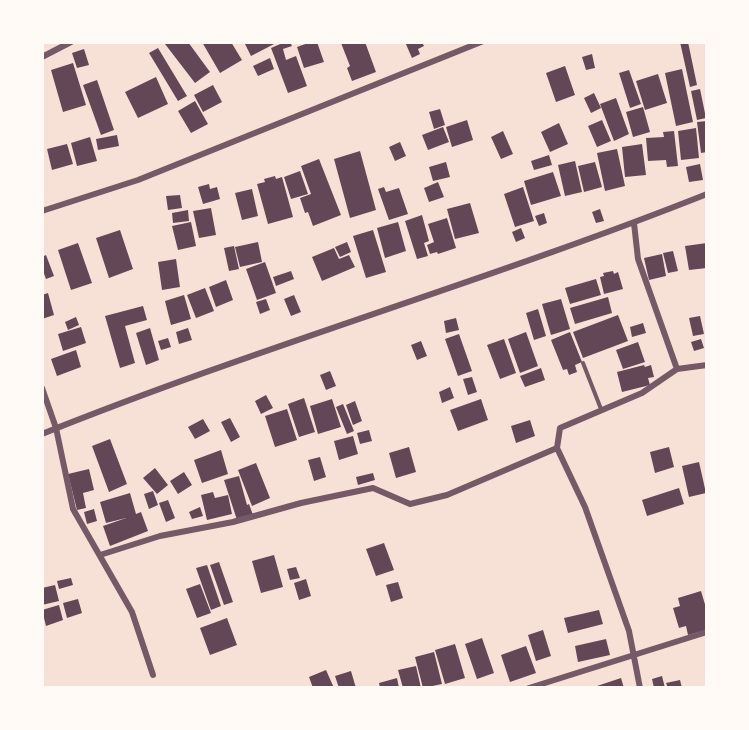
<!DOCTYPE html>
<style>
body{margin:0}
#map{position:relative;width:749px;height:730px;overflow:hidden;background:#f7e1d7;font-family:Mulish,sans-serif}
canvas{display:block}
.frame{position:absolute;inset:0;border:44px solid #fffaf5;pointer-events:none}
</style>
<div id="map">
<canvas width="749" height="730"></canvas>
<div class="frame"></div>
</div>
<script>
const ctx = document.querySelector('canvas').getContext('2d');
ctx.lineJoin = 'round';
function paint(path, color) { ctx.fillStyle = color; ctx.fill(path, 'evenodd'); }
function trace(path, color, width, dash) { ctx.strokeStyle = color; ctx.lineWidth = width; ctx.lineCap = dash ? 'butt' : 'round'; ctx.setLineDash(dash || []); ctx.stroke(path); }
paint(new Path2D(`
 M168 42H188L210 72 195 83 165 44Z
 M202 42H231L242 60 220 73Z
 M244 42H278L251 56Z
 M285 42H290L292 46 283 49 286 60 296 56 307 86 288 93 271 48Z
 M311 42H317L324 62 304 68 297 47Z
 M365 42 376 72 352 81 347 68 350 66 341 43Z
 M405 42H422L424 46 418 49 420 54 412 58Z
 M680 42H688L697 85 690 87Z
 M158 48 187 96 178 101 149 53Z
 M84 49 89 65 77 68 72 53Z
 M592 54 595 68 586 70 582 57Z
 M270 58 274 69 258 76 253 66Z
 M73 63 86 105 63 112 51 70Z
 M565 66 575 95 556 102 546 73Z
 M682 69 693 122 676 126 665 73Z
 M629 70 641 104 630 108 619 73Z
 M658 74 667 103 645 110 636 81Z
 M156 77 168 104 138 118 125 92Z
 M97 80 114 130 101 135 83 85Z
 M213 85 222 102 203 112 194 95Z
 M700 89 706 118 697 120 691 91Z
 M594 93 601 108 591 113 584 98Z
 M616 98 629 134 614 141 600 104Z
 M195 101 208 124 191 133 178 111Z
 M643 107 650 132 633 137 626 112Z
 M440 109 445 125 434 129 429 112Z
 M467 120 473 140 452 147 446 127Z
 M602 120 611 141 597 147 588 126Z
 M707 121V152L701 153 697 122Z
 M559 123 568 144 550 152 541 132Z
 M443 127 449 142 428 150 422 135Z
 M696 128 699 158 681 160 678 131Z
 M503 131 513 154 501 159 491 137Z
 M674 131 678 166 667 167 666 160 648 161 646 138 664 137 663 132Z
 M117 135 119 146 98 150 96 139Z
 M90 137 97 161 77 166 71 143Z
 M400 142 406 156 395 161 389 147Z
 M67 144 73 164 52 170 47 149Z
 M642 144 646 175 625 177 622 147Z
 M617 149 625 186 605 191 597 153Z
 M360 151 376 210 350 218 334 159Z
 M549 155 552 165 534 170 531 161Z
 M319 159 341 215 313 226 308 212 305 213 300 198 311 194 301 166Z
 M575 161 582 192 565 196 558 165Z
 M446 162 450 177 433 181 429 167Z
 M595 162 602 187 584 192 578 166Z
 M700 164 703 180 689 182 686 167Z
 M300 171 308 194 291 199 284 177Z
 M553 172 561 196 531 205 524 181Z
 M275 176 276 179 282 177 293 217 268 224 257 184 265 182 264 179Z
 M438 182 444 197 429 202 424 188Z
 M209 184 210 189 217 187 220 199 203 204 198 187Z
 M384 187 386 192 399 188 408 214 389 220 378 189Z
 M523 187 534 221 515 227 504 194Z
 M252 189 258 216 242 220 235 193Z
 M180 195 182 208 168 210 166 196Z
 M470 203 479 233 455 239 447 209Z
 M211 208 216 235 199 238 193 211Z
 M600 209 604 221 596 223 592 212Z
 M188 210 189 221 173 223 172 213Z
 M544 213 547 223 539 226 535 216Z
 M422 215 429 241 424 243 428 256 417 259 405 221Z
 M447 218 456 248 438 254 437 252 430 254 427 245 434 242 428 224Z
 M191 222 196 246 178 250 172 226Z
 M398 222 406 251 385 258 377 228Z
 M521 228 525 238 516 242 512 232Z
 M120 230 133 269 109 278 96 238Z
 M373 230 386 272 366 278 353 236Z
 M258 242 262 262 240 267 235 247Z
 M347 242 351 252 340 257 335 247Z
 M78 243 92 283 71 290 58 250Z
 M707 243V268L689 270 685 246Z
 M234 246 239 269 229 271 224 248Z
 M334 248 339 259 349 255 355 267 322 281 312 257Z
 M673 251 678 271 668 273 663 253Z
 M662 254 666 276 649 280 644 258Z
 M46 255 54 276 46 279 42 268V257Z
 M176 259 180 287 162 290 158 262Z
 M265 262 276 293 257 300 246 269Z
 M291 271 294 279 276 286 273 277Z
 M613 271 614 274 618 272 623 289 604 294 600 277 604 276 603 273Z
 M596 279 601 295 570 304 565 288Z
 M226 280 233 300 216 307 209 287Z
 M205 288 214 311 196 318 187 295Z
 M48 293 54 315 42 319V295Z
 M184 295 191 319 171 325 165 301Z
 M294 295 301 312 291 316 284 299Z
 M608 297 612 313 575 324 570 308Z
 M266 299 270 310 260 314 256 302Z
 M561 299 570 329 551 335 542 304Z
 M143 306 147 320 125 326 135 363 120 368 105 316Z
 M538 309 546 336 534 340 526 313Z
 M618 315 628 341 583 358 573 332Z
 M700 316 704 334 693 336 689 318Z
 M76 317 79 325 68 330 65 322Z
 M456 318 459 330 446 333 444 321Z
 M643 323 646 333 632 337 630 327Z
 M81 327 86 343 63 351 58 334Z
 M150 328 159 360 146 365 136 333Z
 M188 328 192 340 179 344 176 332Z
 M526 332 538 366 520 373 508 339Z
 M570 332 582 362 575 365 577 372 569 375 567 369 563 370 551 340Z
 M459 334 472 371 458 376 445 339Z
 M168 338 171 347 161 350 158 341Z
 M504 339 516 373 500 379 487 345Z
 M701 339 704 348 694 351 691 342Z
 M421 341 427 356 417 360 411 345Z
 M638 342 645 362 623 369 616 350Z
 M76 350 81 367 57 376 51 359Z
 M644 365 645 367 651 365 654 377 648 378 650 385 622 392 617 372Z
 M541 368 545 380 525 387 520 376Z
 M330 371 336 386 326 390 320 375Z
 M472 377 477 392 468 395 463 379Z
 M450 387 454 398 442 403 439 392Z
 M266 395 273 408 261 414 255 401Z
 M304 398 315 432 299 437 288 404Z
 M332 399 341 427 318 434 310 406Z
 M481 399 488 420 458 431 450 410Z
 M355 401 362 421 353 425 346 405Z
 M343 404 354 431 347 434 336 407Z
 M287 409 297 440 275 447 265 416Z
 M230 418 240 437 231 442 221 422Z
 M203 419 210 431 195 439 188 427Z
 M530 420 535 436 516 443 511 426Z
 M369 430 372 441 360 444 357 433Z
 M353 436 358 454 339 460 334 441Z
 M110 439 127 484 109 492 92 446Z
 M409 447 416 472 396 478 389 453Z
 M669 447 674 467 655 473 650 452Z
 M221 450 228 474 202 483 194 460Z
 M320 457 326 477 314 481 308 460Z
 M699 462 706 493 689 497 682 466Z
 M256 463 270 498 252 506 238 470Z
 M155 468 168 485 157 494 143 478Z
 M89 469 94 490 83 493 86 508 77 510 68 474Z
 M184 472 192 485 178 494 170 481Z
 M373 473 375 480 358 485 356 477Z
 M239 476 247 505 249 504 253 515 237 520 224 480Z
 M679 488 684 504 647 516 642 500Z
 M153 491 158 505 149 509 144 494Z
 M213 492 215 498 228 495 232 514 207 520 201 495Z
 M130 493 136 514 141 512 148 531 110 546 103 526 126 518 106 523 100 502Z
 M168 500 175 518 166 522 159 503Z
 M200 507 203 516 192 519 189 512Z
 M94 509 97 521 87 524 84 512Z
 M384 543 394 570 376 576 366 549Z
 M274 555 283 587 261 593 252 561Z
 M219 562 233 602 224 605 210 565Z
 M207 565 221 606 211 610 196 568Z
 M296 567 300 578 290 580 287 569Z
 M71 578 73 585 59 589 57 581Z
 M306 579 311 596 299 600 294 583Z
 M398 582 403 598 391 602 386 585Z
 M200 584 211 613 197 618 186 589Z
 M55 585 59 601 42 605V588Z
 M701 591 707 611V630L688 635 686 626 679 628 673 608 680 606 678 598Z
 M78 599 82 613 67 618 63 603Z
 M59 605 63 620 46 626 42 610Z
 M599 610 603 624 568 633 564 618Z
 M227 618 237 645 210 655 200 628Z
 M543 630 551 656 536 661 528 635Z
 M482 638 494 673 477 679 465 644Z
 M606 639 610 655 578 662 575 646Z
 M455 644 465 678 445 684 435 650Z
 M526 646 536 673 510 682 501 655Z
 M434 652 442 684 423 688 415 657Z
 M416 666 421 688H403L398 670Z
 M326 670 334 688H313L309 677Z
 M351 671 356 688H339L335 676Z
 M662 676 665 688H654L652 679Z
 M397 678 399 688H380L379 683Z
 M621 678 624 688H591Z
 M680 680 682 688H668L666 683Z`), '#644757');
trace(new Path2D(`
 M583 363 601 409`), '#755966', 4);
trace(new Path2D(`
 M42 57 71 42
 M42 211 138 180 481 42
 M634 223 638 259 677 369
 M42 388 56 428 73 509 132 612 153 675
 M42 434C261 346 488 281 707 194
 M557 448 585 507 629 631 640 688
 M100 555 160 536 233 522 301 503 373 488 410 504 447 495 557 448 560 428 642 393 677 369 707 365
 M529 688 707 632`), '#755966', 6);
</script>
